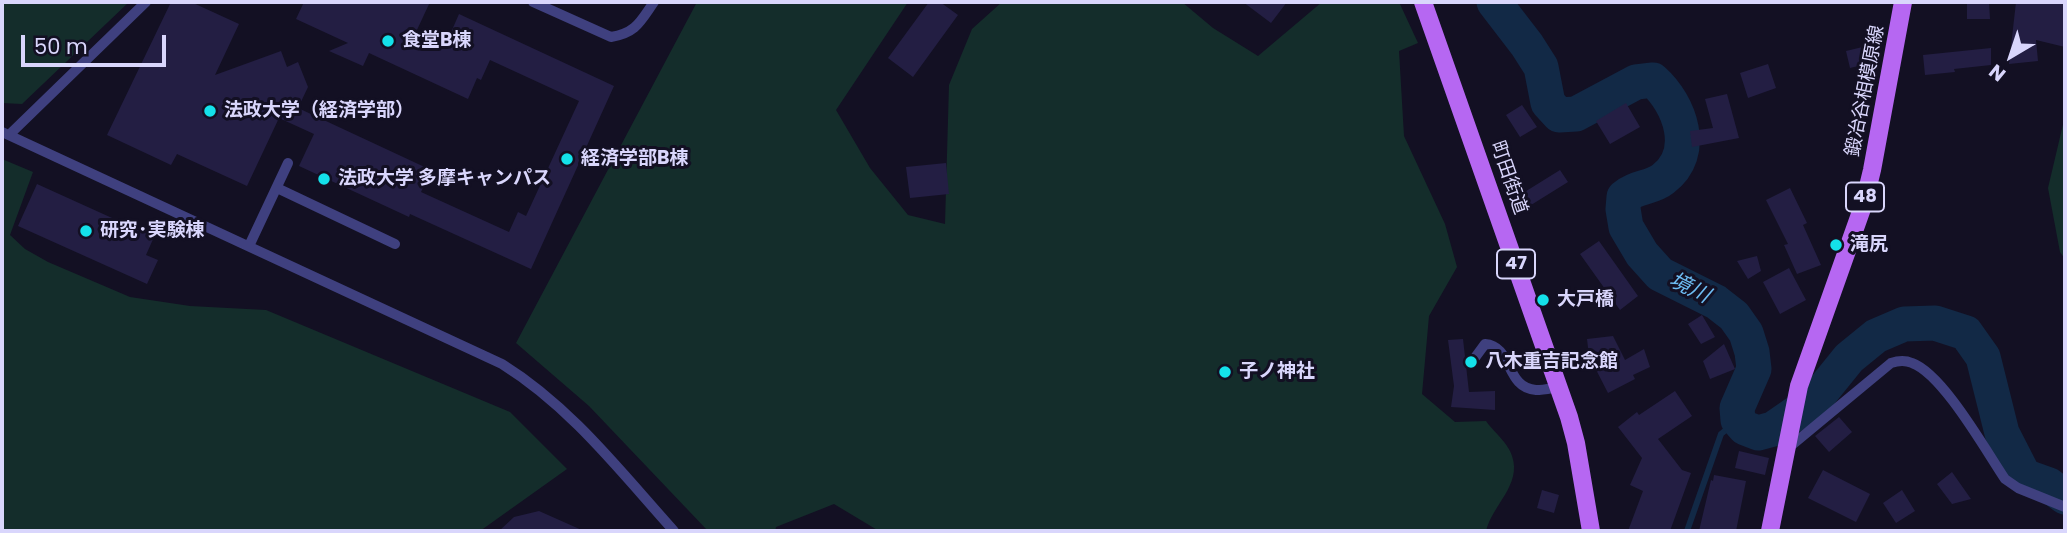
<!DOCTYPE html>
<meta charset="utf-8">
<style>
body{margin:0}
#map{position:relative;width:2067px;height:533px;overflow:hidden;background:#131023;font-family:Poppins,sans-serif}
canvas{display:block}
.frame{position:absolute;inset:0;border:4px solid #d9d6fc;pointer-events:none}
.north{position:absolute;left:1976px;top:21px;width:70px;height:70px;-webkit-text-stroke:5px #131023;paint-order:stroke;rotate:219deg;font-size:19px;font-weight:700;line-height:28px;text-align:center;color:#d9d6fc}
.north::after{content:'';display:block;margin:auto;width:24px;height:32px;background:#d9d6fc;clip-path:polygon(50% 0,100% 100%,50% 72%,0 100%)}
.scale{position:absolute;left:21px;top:35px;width:145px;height:32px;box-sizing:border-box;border:4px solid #d9d6fc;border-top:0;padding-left:9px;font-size:21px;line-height:24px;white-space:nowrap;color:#d9d6fc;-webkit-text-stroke:5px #131023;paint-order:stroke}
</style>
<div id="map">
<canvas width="2067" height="533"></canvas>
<div class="frame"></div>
<div class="north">N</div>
<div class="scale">50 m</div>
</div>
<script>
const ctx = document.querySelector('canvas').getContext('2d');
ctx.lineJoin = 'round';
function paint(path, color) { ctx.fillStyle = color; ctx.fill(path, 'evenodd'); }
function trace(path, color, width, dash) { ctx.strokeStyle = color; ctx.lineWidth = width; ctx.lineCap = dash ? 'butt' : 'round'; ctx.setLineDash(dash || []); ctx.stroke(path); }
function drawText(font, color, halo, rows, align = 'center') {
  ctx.font = font + ' Poppins,"Noto Sans JP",sans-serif'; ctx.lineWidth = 6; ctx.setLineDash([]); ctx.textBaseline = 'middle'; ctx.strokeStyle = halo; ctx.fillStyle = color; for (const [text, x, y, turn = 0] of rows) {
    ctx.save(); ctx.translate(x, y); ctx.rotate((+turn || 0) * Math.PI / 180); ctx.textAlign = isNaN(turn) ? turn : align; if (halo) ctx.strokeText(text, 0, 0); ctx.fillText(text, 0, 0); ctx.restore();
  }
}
paint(new Path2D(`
 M2 2H129L22 104 2 103Z
 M697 2H908L836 110 870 168 908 215 945 224 949 85 972 29 1002 2H1182L1213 28 1258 56 1322 2H1399L1418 43 1399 51 1404 136 1445 224 1457 267 1429 316 1422 394 1455 422 1486 421C1493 431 1509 444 1512 456 1522 485 1492 505 1486 531H879L834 504 776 527 775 531H708L589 406 516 343Z
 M2065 116V259L2060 252 2048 188Z
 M2 159 33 172 10 235 25 249 48 262 130 297 190 306 266 310 510 412 567 469 480 531H2Z`), '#142d2b');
trace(new Path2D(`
 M1687 531 1721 434 1738 420`), '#122946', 6);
trace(new Path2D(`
 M1494 2 1527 45 1541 67 1548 103 1559 115 1576 114 1636 82 1653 80C1680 104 1698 153 1663 179 1652 188 1635 187 1624 197L1623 209 1626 227 1642 254 1660 274 1716 302 1734 316 1746 333 1752 352 1754 369 1737 408 1738 420 1745 428 1758 433 1773 429 1815 400 1849 358 1876 336 1904 324 1935 323 1966 333 1983 357 2002 433 2024 476 2049 485 2065 497`), '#122946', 35);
paint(new Path2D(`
 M171 2H191L239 24 215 75 281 51 287 67 298 62 308 87 298 108 431 170 421 192 509 232 518 212 526 216 579 101 490 60 481 80 477 78 468 99 369 53 363 66 329 51 348 43 296 19 304 2H430L416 32 445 46 459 14 614 86 531 269 410 214 409 217 299 166 314 134 279 118 247 186 177 154 171 165 107 135Z
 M929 2H940L958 15 913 77 888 58Z
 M1243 2H1287L1271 23Z
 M1967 2H1989L1990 19H1967Z
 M2016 2H2065V47L2036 40 2038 61 2009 64Z
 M1875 44 1879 61 1850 68 1846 51Z
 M1991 48V65L1954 69 1955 72 1925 75 1923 55Z
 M1768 64 1776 88 1748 98 1740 73Z
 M1727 94 1739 138 1692 147 1690 131 1713 128 1705 99Z
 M1626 103 1640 127 1610 144 1596 121Z
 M1522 105 1537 127 1520 137 1506 115Z
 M946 163 949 194 910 198 906 167Z
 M1560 170 1568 182 1523 210 1515 198Z
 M37 184 154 237 146 255 158 260 147 284 18 226Z
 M1790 188 1807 223 1803 225 1821 265 1797 274 1784 245 1788 244 1766 200Z
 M1599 241 1638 296 1620 310 1580 254Z
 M1757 256 1761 271 1748 279 1737 261Z
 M1789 268 1806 300 1780 314 1763 282Z
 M1702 315 1715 337 1701 344 1688 324Z
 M1613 336 1625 360 1644 349 1650 367 1633 375 1635 379 1608 393 1589 356 1587 339Z
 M1463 339 1469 392 1495 391V410L1451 407 1454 386 1448 340Z
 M1724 344 1735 369 1710 379 1703 361Z
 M1675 391 1692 416 1658 439 1682 470 1691 473 1670 531H1628L1643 491 1630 485 1642 458 1618 427 1637 412 1639 415Z
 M1839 417 1852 432 1829 452 1815 436Z
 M1739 451 1769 458 1765 475 1735 468Z
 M1823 470 1870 494 1856 522 1808 498Z
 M1952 472 1971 499 1952 504 1937 484Z
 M1714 475 1746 481 1736 531H1699L1711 480 1713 481Z
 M1542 490 1559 495 1554 513 1537 508Z
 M1902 490 1915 511 1896 523 1883 503Z
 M539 511 584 531H499L514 517Z`), '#231e43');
trace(new Path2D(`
 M533 2 611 37C636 33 640 22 654 2
 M2 132 502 364C571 407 620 471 674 531
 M9 135 146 2
 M277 188 395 244
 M249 246 288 163
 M1474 359 1485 344C1513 346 1505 388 1536 390 1544 390 1552 388 1559 387
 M1786 450 1891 363C1897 361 1905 360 1912 363 1943 374 1986 451 2005 479L2018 488 2065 507`), '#3f407f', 10);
trace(new Path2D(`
 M1423 2 1569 417 1576 443 1591 531
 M1770 531 1799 386 1864 203 1872 170 1903 2`), '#b667f2', 18);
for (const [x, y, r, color] of [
 [388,41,7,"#14e1ea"],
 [210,111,7,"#14e1ea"],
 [567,159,7,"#14e1ea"],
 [324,179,7,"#14e1ea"],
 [86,231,7,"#14e1ea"],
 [1836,245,7,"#14e1ea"],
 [1543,300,7,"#14e1ea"],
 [1471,362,7,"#14e1ea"],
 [1225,372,7,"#14e1ea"]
]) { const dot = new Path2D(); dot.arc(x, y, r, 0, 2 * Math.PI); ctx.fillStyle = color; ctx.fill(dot); trace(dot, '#131023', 2.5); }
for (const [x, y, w] of [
 [1865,197,38],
 [1516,264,38]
]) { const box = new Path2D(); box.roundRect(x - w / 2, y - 14.5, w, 29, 5); ctx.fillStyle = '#131023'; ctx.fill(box); trace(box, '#d9d6fc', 2); }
drawText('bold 18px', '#d9d6fc', null, [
 ["48",1865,197],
 ["47",1516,264]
]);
drawText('bold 19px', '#d9d6fc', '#131023', [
 ["食堂B棟",402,41],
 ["法政大学（経済学部）",224,111],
 ["経済学部B棟",581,159],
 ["法政大学 多摩キャンパス",338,179],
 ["研究･実験棟",100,231],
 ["滝尻",1850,245],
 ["大戸橋",1557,300],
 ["八木重吉記念館",1485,362],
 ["子ノ神社",1239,372]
], 'left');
drawText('19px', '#d9d6fc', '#131023', [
 ["鍛冶谷相模原線",1866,91,-79],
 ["町田街道",1508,178,71]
]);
drawText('italic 21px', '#6dbcf3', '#131023', [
 ["境川",1689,289,26]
]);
</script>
